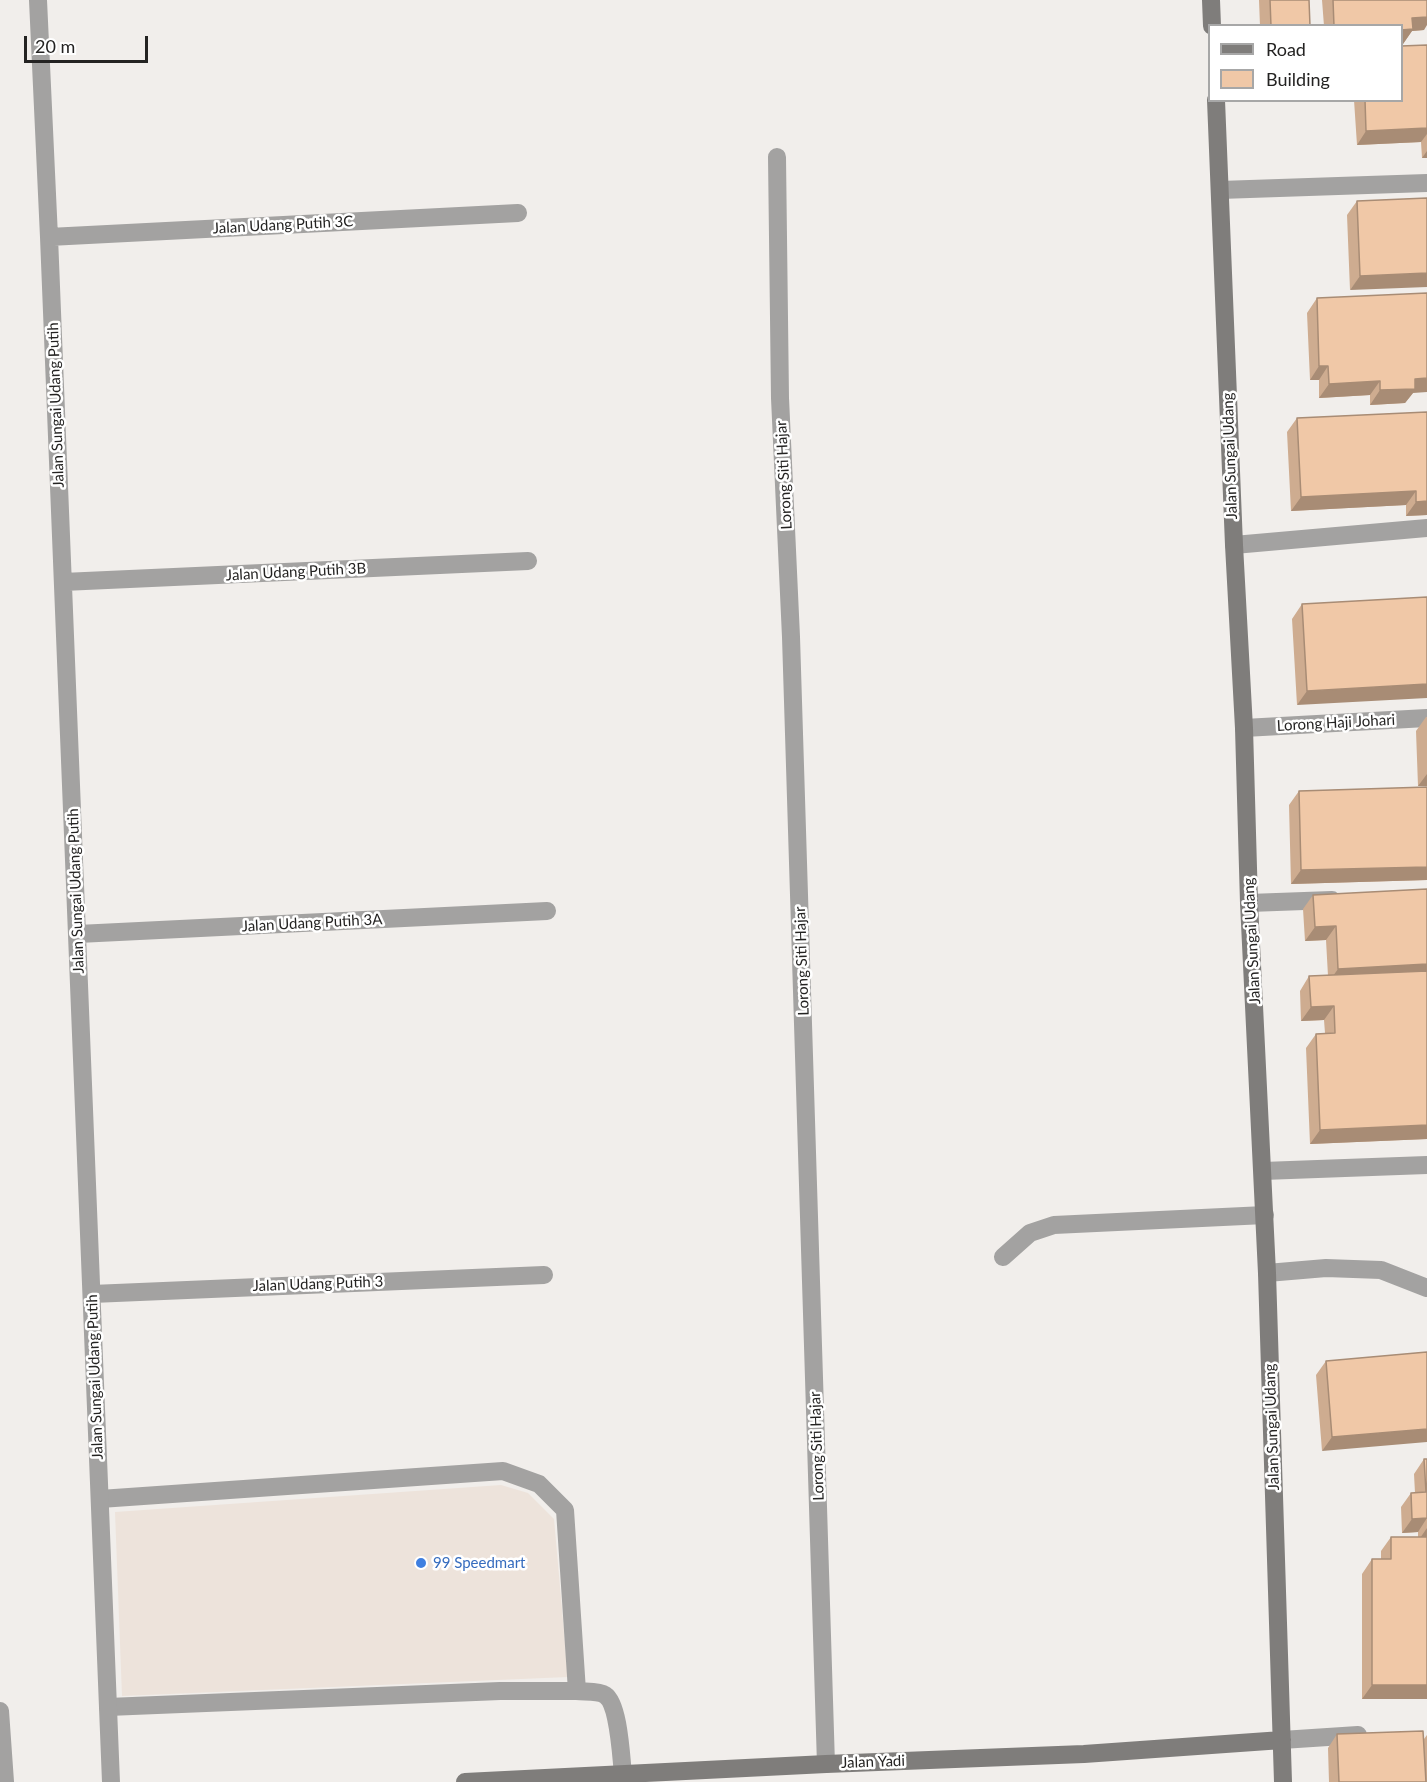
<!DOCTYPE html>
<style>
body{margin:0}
#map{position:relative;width:1427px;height:1782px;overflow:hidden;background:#f1eeeb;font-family:Lato,sans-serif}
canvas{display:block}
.legend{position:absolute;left:1208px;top:24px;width:195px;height:78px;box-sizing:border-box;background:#fff;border:2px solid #a7a7a7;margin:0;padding:8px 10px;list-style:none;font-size:18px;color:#242322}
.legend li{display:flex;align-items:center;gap:12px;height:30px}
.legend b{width:30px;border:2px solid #a7a7a7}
.scale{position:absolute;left:24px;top:36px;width:124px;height:27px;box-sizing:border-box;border:3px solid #242322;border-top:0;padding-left:8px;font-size:18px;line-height:21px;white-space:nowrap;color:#242322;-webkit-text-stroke:4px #fff;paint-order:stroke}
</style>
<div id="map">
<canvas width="1427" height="1782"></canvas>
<ul class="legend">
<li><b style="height:8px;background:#7f7d7b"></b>Road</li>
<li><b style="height:16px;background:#f0c8a7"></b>Building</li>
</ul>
<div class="scale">20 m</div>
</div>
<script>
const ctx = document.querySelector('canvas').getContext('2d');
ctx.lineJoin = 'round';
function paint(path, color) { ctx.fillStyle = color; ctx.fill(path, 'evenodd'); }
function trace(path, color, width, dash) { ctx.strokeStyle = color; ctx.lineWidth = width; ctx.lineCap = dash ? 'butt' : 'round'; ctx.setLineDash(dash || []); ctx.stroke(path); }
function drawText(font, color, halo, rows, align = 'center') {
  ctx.font = font + ' Lato,sans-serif'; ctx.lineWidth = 5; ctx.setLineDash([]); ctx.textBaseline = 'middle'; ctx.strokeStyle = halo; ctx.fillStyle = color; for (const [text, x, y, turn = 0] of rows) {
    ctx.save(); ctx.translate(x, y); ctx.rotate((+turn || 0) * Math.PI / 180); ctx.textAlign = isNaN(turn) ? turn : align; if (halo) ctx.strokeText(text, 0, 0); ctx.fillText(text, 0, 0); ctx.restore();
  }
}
paint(new Path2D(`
 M501 1485 528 1493 554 1519 568 1677 122 1696 115 1512Z`), '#ede3db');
trace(new Path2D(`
 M1003 1257 1030 1233 1054 1225 1265 1215
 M100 1499 503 1471 539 1484 565 1510 577 1691H500L108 1707
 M577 1691C585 1692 599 1691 605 1695 619 1704 621 1757 623 1774`), '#a3a2a1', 18);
trace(new Path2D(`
 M38 0 49 237 111 1782
 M777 157 780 398 791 637 826 1764
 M1220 190 1427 183
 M49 237 518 213
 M1234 545 1427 528
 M63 582 528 561
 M1244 728 1427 718
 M1249 903 1332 900
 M78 934 547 911
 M1263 1171 1427 1165
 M1267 1273 1326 1268 1381 1270 1427 1288
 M92 1294 544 1275
 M0 1711 5 1782
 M1282 1740 1358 1735`), '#a3a2a1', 18);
trace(new Path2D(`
 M1211 0 1212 26
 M1216 100 1234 545 1244 728 1249 903 1267 1273 1283 1782
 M465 1782 826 1764 1084 1754 1282 1740`), '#7f7d7b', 18);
paint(new Path2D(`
 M1259 0H1309L1310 26H1260Z
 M1322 0H1427L1424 30 1412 31 1403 44 1401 26H1324Z
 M1427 45V158H1422L1421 142 1357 145 1354 100H1401Z
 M1427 198 1350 290 1347 215 1357 201Z
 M1317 298 1413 393 1405 403 1370 405V395L1319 398V380H1310L1307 313Z
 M1427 412V515L1406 516V505L1291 511 1287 432 1297 418Z
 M1427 597 1297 705 1292 619 1302 604Z
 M1426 717H1427V786H1418L1416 731Z
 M1427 787V880L1291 884 1289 805 1299 791Z
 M1427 889V1139L1310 1144 1306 1048 1316 1034 1325 1033 1324 1020 1301 1021 1300 991 1309 976H1328L1326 940 1305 941 1303 909 1313 895Z
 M1427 1352 1322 1451 1316 1375 1326 1361Z
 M1424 1459H1427V1699H1362V1574L1372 1559H1381V1551L1391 1537H1418V1532L1402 1533 1401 1507 1411 1493H1415L1414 1474Z
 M1337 1734 1424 1739 1427 1735V1782H1329L1328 1748Z`), '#ceac90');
paint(new Path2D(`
 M1427 17V25L1424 30 1412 31 1403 44H1401V30L1412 18Z
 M1427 128V134L1421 142 1357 145 1366 131Z
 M1427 151V158H1422Z
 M1427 273V287L1350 290 1360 276Z
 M1319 366H1328L1319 380H1310Z
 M1427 378V392L1413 393 1405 403 1370 405 1380 390 1415 379Z
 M1380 381 1370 395 1319 398 1329 384Z
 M1416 491 1406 505 1291 511 1301 497Z
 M1427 501V515L1406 516 1416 502Z
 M1427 684V698L1297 705 1307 691Z
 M1427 774V786H1418Z
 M1427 867V880L1291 884 1301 870Z
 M1336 926 1326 940 1305 941 1315 927Z
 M1427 964V978L1328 983 1338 969Z
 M1334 1006 1324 1020 1301 1021 1311 1007Z
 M1427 1125V1139L1310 1144 1320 1130Z
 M1427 1429V1442L1322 1451 1332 1437Z
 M1427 1518 1418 1532 1402 1533 1412 1519Z
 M1427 1528V1540L1418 1541Z
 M1372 1685H1427V1699H1362Z`), '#a88c75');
const building = new Path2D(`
 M1270 0H1309L1310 26H1271Z
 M1333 0H1427V17L1412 18 1413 29 1401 30V26H1334Z
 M1427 45V128L1366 131 1365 100H1401V46Z
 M1427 198V273L1360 276 1357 201Z
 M1427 293V378L1415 379V389L1380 390V381L1329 384 1328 366H1319L1317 298Z
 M1427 412V501L1416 502V491L1301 497 1297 418Z
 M1427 597V684L1307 691 1302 604Z
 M1427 787V867L1301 870 1299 791Z
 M1427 889V964L1338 969 1336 926 1315 927 1313 895Z
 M1427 971V1125L1320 1130 1316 1034 1335 1033 1334 1006 1311 1007 1309 976Z
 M1427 1352V1429L1332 1437 1326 1361Z
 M1424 1459H1427V1518L1412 1519 1411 1493 1426 1492Z
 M1391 1537H1427V1685H1372V1559H1391Z
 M1423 1731 1426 1782H1339L1337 1734Z`);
paint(building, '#f0c8a7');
trace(building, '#a88c75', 1.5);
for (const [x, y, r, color] of [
 [421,1563,6,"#3f7fe0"]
]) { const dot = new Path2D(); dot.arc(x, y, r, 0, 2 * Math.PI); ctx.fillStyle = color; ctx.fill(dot); trace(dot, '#fff', 2); }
drawText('15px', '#242322', '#fff', [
 ["Jalan Udang Putih 3C",283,225,-3],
 ["Jalan Sungai Udang Putih",56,405,-92],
 ["Jalan Sungai Udang",1230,456,-92],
 ["Lorong Siti Hajar",784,475,-93],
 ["Jalan Udang Putih 3B",296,572,-3],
 ["Lorong Haji Johari",1336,723,-3],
 ["Jalan Sungai Udang Putih",76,891,-92],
 ["Jalan Udang Putih 3A",312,923,-3],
 ["Jalan Sungai Udang",1252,941,-93],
 ["Lorong Siti Hajar",802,961,-92],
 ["Jalan Udang Putih 3",318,1284,-2],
 ["Jalan Sungai Udang Putih",95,1377,-92],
 ["Jalan Sungai Udang",1272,1427,-92],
 ["Lorong Siti Hajar",817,1446,-92],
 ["Jalan Yadi",873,1762,-2]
]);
drawText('15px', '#366cbe', '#fff', [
 ["99 Speedmart",433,1563]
], 'left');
</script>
